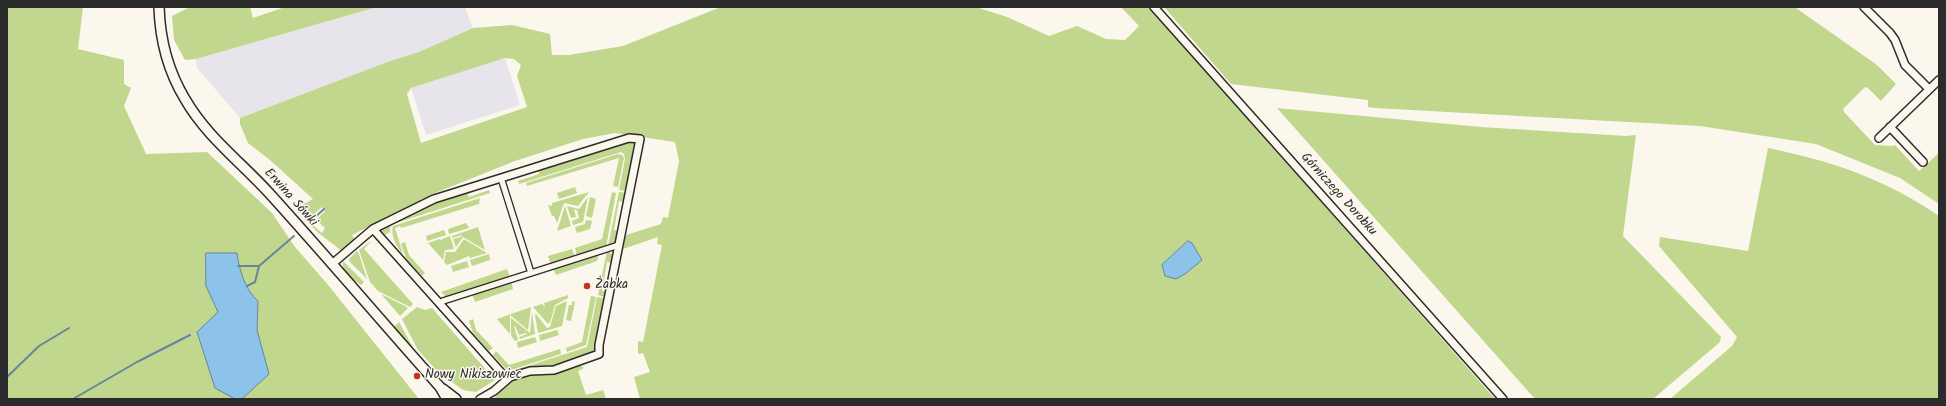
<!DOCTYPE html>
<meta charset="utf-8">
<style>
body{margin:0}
#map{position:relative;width:1946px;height:406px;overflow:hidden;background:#fbf7ec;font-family:Kalam,sans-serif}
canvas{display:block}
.frame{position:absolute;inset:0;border:8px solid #2b2b2b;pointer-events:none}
</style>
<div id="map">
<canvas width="1946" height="406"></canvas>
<div class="frame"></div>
</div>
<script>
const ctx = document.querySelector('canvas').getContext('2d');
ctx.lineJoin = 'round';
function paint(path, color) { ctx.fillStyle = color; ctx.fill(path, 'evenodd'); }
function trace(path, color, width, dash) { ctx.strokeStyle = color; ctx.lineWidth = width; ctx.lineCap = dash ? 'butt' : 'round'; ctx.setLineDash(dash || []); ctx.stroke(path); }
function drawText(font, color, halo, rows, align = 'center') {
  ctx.font = font + ' Kalam,sans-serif'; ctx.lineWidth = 3; ctx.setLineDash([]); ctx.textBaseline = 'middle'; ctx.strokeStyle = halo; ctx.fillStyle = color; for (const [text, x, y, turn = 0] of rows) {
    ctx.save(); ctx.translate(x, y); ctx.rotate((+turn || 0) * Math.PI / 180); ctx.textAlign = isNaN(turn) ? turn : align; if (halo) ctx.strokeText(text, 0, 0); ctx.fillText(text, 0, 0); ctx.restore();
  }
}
paint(new Path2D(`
 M377 7H465L473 28 419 52 390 61 240 118 197 68 196 59Z
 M505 58 520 105 426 135 411 88Z`), '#e7e4eb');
paint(new Path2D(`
 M7 7H83L78 49 124 60V84L131 88 124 106 146 154 207 152 272 213 295 247 329 286 419 399H7Z
 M190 7H250L253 18 285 7H377L196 59 185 60 174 40 172 16Z
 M721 7H976L1007 17 1049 36 1077 26 1106 39 1125 40 1139 26 1121 7H1149L1495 399H640L634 377 650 372 643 353 638 354V341L643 342 662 245 657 244 658 237 623 249 626 235 661 224 663 217 668 218 679 161 675 142 615 133 583 139 515 161 435 193 352 235 355 240 342 251 317 232 297 210 298 209 315 227 322 233 325 228 316 220 325 211 322 207 312 216 302 205 313 199 270 160 248 143 240 124V118L390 61 419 52 473 28 512 25 550 34 552 55H569L623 46ZM505 58 514 59 521 65 517 76 527 107 421 143 407 94 411 88Z
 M1164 7 1796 8 1877 65 1896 84 1881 101 1868 88 1865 87 1843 109 1844 112 1875 145 1892 146 1895 145 1919 171 1939 153V204L1900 178 1816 144 1700 126 1375 108 1368 107V100L1231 84Z
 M1277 108 1481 127 1626 136 1636 135 1623 236 1721 337 1720 342 1653 399H1535Z
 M628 141H633L636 146 627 191 619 190 625 159 624 154 621 152 519 184 518 181 539 174 538 169Z
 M1768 148C1832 161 1885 179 1939 216V399H1670L1732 346 1737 337 1659 246 1660 237 1748 251Z
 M618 154 622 155 624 158 618 187 613 186 619 158 527 186 526 183Z
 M575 187 577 193 559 199 557 193Z
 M489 190 490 193 393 224 390 227V232L383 236 381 234V228L431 204 467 192 469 197Z
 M589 192 578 206 564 203 557 223 554 216H552L548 205 552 206V203Z
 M612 192 616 193 606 247 577 256 575 248 602 239Z
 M619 192 626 193 625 202 619 201 614 230 619 231 616 243 608 246Z
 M588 197 583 222 573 225 572 221 579 218 577 210 574 209 576 217 571 218 567 206 579 209Z
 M590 197 596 199 592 218 586 216Z
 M480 198 479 204 401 228 400 226 395 228 403 254C397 248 390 235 393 226Z
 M565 206 571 226 557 231Z
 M586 220 592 221 590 229 577 233 575 227 585 224Z
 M466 223 469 228 449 234 448 229Z
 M478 227 485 250 463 237 456 247 453 239 461 237 462 235 452 238V236Z
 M444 230 446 235 427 241 426 236Z
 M450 236 454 249 445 250 443 260 428 243 440 239 441 241 442 239Z
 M464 239 487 253 470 258 469 256 447 265 444 262 446 252H455Z
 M371 241 364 249 413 304 410 307 378 291 370 282 359 250Z
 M405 242 409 255 425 273 422 276 406 258 401 244Z
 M572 249 575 257 551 264 548 256Z
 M357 251 359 254 367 279 349 261 350 258Z
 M607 251C613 253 613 257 613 263L607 262 602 291 607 292 606 297 598 295Z
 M599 253 597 261 556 275 553 268Z
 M489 254 490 260 472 266 470 260Z
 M343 261 364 282 361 285C353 279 341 273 343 261Z
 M467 261 469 267 453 272 451 266Z
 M507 269 510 277 446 297 441 292Z
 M511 281 513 289 475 302 472 294Z
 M381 294 405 306 408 308 400 316Z
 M568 295V298L555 305 550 323 548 322 549 325 533 307 542 304 545 307 544 303Z
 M591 296 596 297 586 345 567 352 566 348 582 342Z
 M597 297 606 299 595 352 553 368 507 374 505 372H509L587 347Z
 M567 301 562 326 538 333 535 315 536 314 547 328 550 327 556 306Z
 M572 301 575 302 571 321 566 320 569 305H572Z
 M417 307 425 310 432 308 495 380 476 392 463 390 437 371 418 350 402 319Z
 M531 307 528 330 510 315V334L497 319Z
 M532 312 535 334 520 339 519 337 527 334 526 333 519 335 515 326H514L518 340 515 341 511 336V318L530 333Z
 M473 319 476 330 493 348 489 351 473 333 469 321Z
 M399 322 416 353 394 327Z
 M557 330 559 335 540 341 539 335Z
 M535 337 537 342 518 348 517 342Z
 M560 349 561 354 508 371 493 355 496 351 509 365Z
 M580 365 584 368 578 371 586 395 603 390 606 399H493L512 379 533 374H548Z`), '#c0d78d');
const water = new Path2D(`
 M1188 241 1192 243 1202 260 1185 274 1176 279 1165 276 1162 265Z
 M206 253H237C239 269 245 290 258 301L257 330 269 374 242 399H235L215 388 197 332 218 312 206 286Z`);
paint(water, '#8dc2eb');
trace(water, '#66869e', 1);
trace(new Path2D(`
 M314 218 324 209
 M238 266H259
 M247 286 255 282 259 266 294 236
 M7 377 39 346 69 328
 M73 399 137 362 190 335`), '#66869e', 2);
const pedestrian = new Path2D(`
 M501 178 531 273
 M440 304 443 301 619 245`);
const minor = new Path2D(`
 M1154 7 1503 399
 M1864 7 1890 33 1895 40 1905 65 1929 89
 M1890 127 1923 162
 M1879 138 1939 80
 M373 229 507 379
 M332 264 373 229 434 199 629 138 640 139 599 345V354L554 370 530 371 510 377 494 391 480 399`);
const tertiary = new Path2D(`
 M159 7C160 40 168 71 185 99 206 136 242 163 270 194 328 258 383 323 440 387L447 399
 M443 389 456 399`);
trace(pedestrian, '#2b2b2b', 8);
trace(minor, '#2b2b2b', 10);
trace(tertiary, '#2b2b2b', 12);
trace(pedestrian, '#fbf7ec', 5.5);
trace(minor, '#fbf7ec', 7);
trace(tertiary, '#fbf7ec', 9);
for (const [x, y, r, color] of [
 [587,286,4,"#c8321e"],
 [417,376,4,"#c8321e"]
]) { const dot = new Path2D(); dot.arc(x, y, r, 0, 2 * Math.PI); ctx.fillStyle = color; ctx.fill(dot); trace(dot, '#fbf7ec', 1.5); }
drawText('13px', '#2b2b2b', '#fbf7ec', [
 ["Górniczego Dorobku",1338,195,48],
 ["Erwina Sówki",290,198,48]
]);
drawText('13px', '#2b2b2b', '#fbf7ec', [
 ["Żabka",595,286],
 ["Nowy Nikiszowiec",425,376]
], 'left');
</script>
